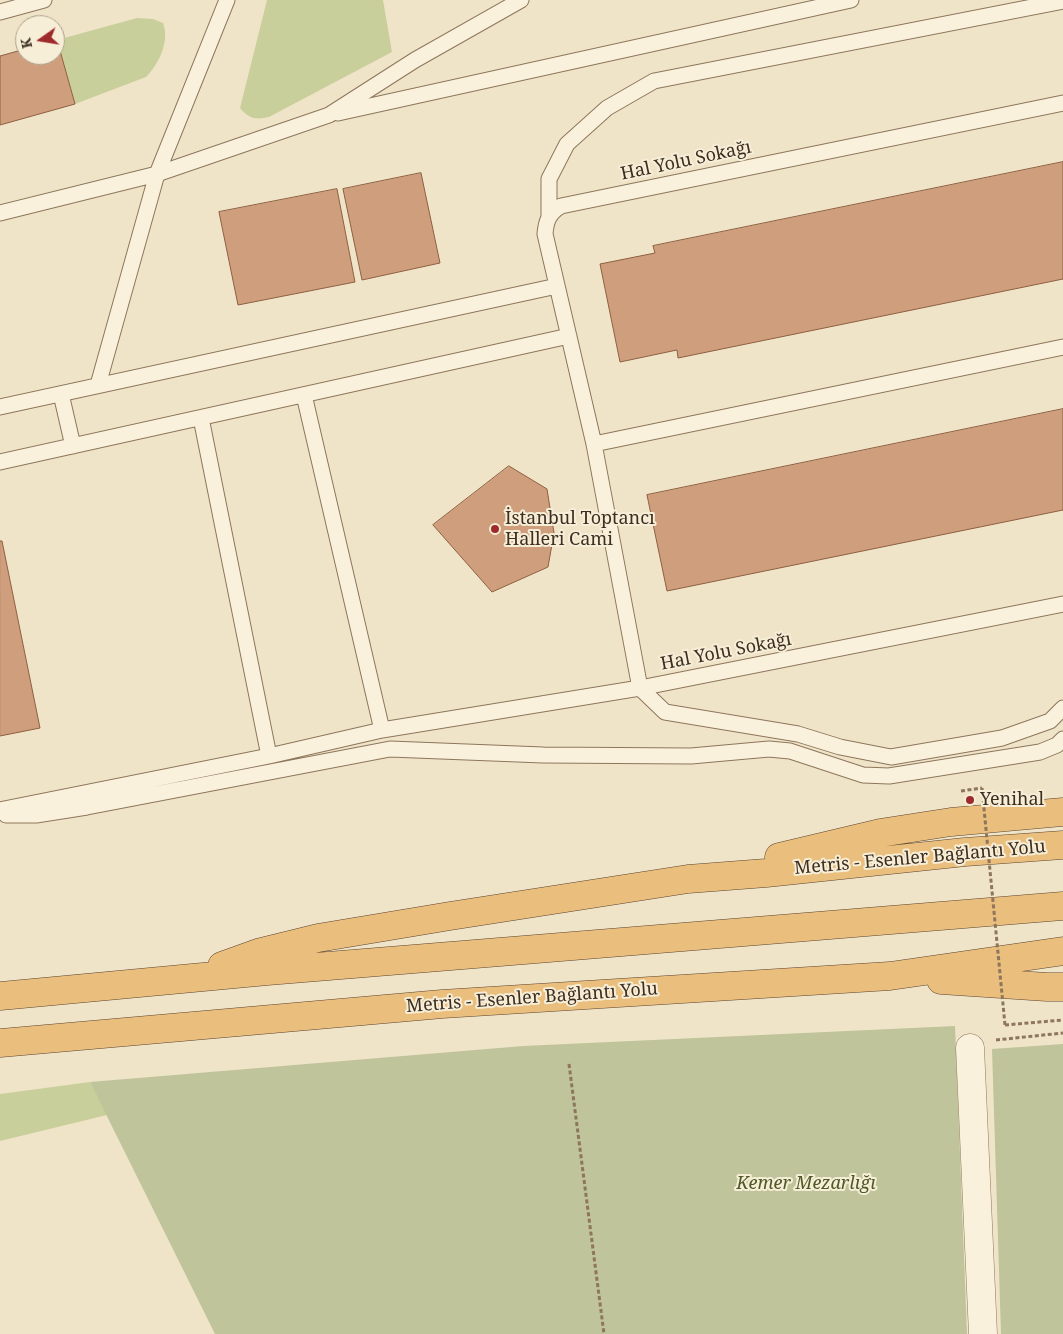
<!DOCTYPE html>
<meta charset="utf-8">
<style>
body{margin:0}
#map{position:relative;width:1063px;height:1334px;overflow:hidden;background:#f0e4c8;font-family:"Noto Serif",serif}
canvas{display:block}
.north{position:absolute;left:15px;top:15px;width:50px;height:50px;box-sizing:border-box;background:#f7eed8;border:1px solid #ada18e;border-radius:50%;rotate:257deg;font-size:14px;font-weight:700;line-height:20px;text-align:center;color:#3d2e20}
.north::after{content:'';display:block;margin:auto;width:18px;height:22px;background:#9e2a2b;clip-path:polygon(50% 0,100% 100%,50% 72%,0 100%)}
</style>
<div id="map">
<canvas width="1063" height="1334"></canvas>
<div class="north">K</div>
</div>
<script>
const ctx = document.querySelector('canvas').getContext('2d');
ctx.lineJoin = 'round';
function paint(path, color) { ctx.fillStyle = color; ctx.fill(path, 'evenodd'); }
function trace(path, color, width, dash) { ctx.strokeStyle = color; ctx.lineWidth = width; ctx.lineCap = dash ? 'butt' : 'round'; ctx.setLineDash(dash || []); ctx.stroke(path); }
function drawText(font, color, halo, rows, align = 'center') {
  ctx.font = font + ' "Noto Serif",serif'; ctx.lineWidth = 4; ctx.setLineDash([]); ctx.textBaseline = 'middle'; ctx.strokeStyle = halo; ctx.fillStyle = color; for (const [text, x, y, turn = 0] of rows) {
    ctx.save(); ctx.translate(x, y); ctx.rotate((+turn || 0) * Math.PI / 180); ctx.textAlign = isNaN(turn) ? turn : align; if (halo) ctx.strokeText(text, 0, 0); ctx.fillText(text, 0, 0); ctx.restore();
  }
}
paint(new Path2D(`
 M267 0H383L392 52 269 117C256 120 249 119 240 108Z
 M137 18 153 19 163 23C170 41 159 64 146 77L75 104 57 40Z
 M90 1082 107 1115 0 1141V1094Z`), '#c9cf9b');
paint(new Path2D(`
 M955 1026 967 1334H215L90 1082 523 1046Z
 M1063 1044V1334H1001L992 1049Z`), '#bfc49a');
const building = new Path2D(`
 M55 40H57L75 104 0 125V56L25 49V55H55Z
 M1063 162V279L678 358 677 350 620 362 600 264 655 253 653 246Z
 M421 173 440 263 362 280 343 189Z
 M337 189 355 282 238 305 219 212Z
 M1063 409V510L667 591 647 495Z
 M509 466 547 489 554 533 548 567 492 592 433 525Z
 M0 541H2L40 728 0 736Z`);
paint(building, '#cf9f7d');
trace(building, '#8d5f41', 1);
const service = new Path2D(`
 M0 12 44 0
 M338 113 851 0
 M0 213 157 174 329 115 415 60 521 0
 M549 217V179L567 144 607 108 654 81 1063 1
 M98 385 157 174 227 0
 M61 394 73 446
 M304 395 382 730
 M0 407 557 286
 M201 418 269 756
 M594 444 1063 347
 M0 462 569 336
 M640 688 594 444 545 234C546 221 549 213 561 206L1063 103
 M640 688 665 712 798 734 840 747 891 757 1002 738 1050 721 1063 708
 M0 810 269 756 382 730 640 688 1063 604
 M6 815H36L87 807 390 749 543 755 691 756 769 749 790 751 863 775 889 776 1040 752 1057 745 1063 739`);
const minor = new Path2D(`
 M970 1048 983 1334`);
const trunk = new Path2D(`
 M779 857 880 833 951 822 1063 812
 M222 966 261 952 318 938 450 916 688 879 766 873 965 852 1063 845
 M941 980 1047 987H1063
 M0 996 267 971 1063 906
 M0 1043 442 1004 890 976 1063 951`);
trace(service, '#8d765c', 17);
trace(minor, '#8d765c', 29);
trace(trunk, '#5b4430', 29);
trace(new Path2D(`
 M961 791 982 788
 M1005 1025 1063 1020
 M996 1040 1063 1033
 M569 1064 604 1334`), '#8d765c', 3, [4, 2.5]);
trace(service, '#faf1dc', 15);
trace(minor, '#faf1dc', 28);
trace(trunk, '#eabe7c', 28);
trace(new Path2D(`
 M982 788 1005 1025`), '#8d765c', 3, [4, 2.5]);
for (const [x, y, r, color] of [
 [495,529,5,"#9e2a2b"],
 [970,800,5,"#9e2a2b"]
]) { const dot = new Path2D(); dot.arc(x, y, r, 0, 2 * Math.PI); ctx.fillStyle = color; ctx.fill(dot); trace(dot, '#f7eed8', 2); }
drawText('18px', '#3d2e20', '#f7eed8', [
 ["Hal Yolu Sokağı",686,161,-12],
 ["Hal Yolu Sokağı",726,652,-11],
 ["Metris - Esenler Bağlantı Yolu",920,858,-5],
 ["Metris - Esenler Bağlantı Yolu",532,998,-4]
]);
drawText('18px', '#3d2e20', '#f7eed8', [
 ["İstanbul Toptancı",505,519],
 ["Halleri Cami",505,540],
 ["Yenihal",980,800]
], 'left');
drawText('italic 18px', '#4d5a26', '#f7eed8', [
 ["Kemer Mezarlığı",806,1184]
]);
</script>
